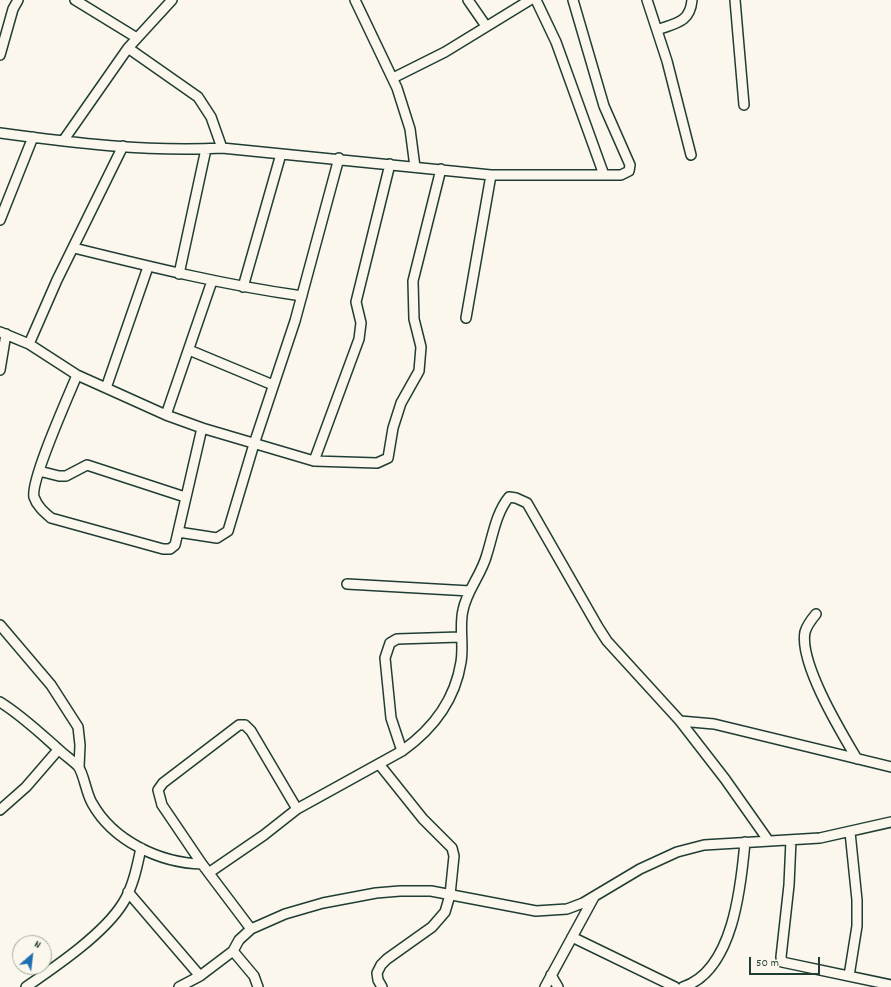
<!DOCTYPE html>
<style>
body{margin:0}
#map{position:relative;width:891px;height:987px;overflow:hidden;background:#fbf7ec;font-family:Dekko,sans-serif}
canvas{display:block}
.north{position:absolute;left:12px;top:935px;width:40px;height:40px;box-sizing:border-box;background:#fbf7ec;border:1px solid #a3ada2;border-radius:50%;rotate:28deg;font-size:11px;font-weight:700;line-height:16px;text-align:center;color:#1f3d34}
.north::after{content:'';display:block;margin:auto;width:14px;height:18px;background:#1f6fb2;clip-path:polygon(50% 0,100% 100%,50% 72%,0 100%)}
.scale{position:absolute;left:749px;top:957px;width:71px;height:18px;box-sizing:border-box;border:2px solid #1f3d34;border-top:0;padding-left:5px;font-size:12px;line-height:14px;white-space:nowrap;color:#1f3d34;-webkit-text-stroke:3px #fbf7ec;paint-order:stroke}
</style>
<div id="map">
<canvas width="891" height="987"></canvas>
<div class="north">N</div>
<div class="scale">50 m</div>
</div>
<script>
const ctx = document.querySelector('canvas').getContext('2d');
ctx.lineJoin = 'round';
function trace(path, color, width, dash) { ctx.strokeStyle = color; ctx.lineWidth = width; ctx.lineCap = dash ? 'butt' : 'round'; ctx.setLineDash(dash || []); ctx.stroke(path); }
const minor = new Path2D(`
 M75 0 137 38
 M355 0 397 88 410 129 415 167
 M468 0 486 26
 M536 0 556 42 604 175
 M647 0 667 61 691 155
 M735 0 744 105
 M657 30C675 23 690 23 692 0
 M128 48 198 97 211 117 222 148
 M0 55 13 9 18 0
 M393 78 445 52 530 0
 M0 133C73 143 148 152 222 148L491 175H621L629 171 630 165 604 106 573 0
 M63 141 128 48 172 0
 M0 220 33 137
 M74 248C151 267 224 285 302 296
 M179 274 206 149
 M243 287 281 154
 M466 318 491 175
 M0 332 29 344 77 375 106 388 166 415 202 428 314 461 377 463 388 458 393 428 401 403 419 371 421 347 414 319 413 281 441 169
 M29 344 57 280 123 146
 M189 350 273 385
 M0 370 6 334
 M77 375C69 395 30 481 34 497 37 506 44 512 51 518L163 549H170L175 545 202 428
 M106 388 148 267
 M166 415 212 281
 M314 461 359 339 361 323 356 302 390 164
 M39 471 59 476H66L87 465 185 497
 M178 532 217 538 228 531 254 444 295 321 339 158
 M347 584 470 591
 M816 614C811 620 807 625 805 632 799 663 841 732 857 759
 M0 625 51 685 78 727 80 745 79 767
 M0 702C21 715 39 732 57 748 63 754 72 760 78 766 84 774 86 793 92 803 113 841 160 863 202 864L251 929
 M680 721 714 724 891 767
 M402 751 391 718 385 658 390 643 397 639 460 637
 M379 764 423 819 452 848 454 856 450 895 445 912 432 927 387 959 381 965 377 973 378 980 382 987
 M0 810 26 787 58 750
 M791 840 789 885 781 957 782 962 891 985
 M202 864 162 805 158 790 163 783 239 725H245L251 731 297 809
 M210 872 264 835 297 809 402 751C433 729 455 700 461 662 464 644 459 627 463 610 467 590 482 574 487 554 493 535 496 513 509 497L516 498 527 503 598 627 607 641 680 721 725 779 768 840
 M128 892 200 976
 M572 937 675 987
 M233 951 254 976 258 987
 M551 975 558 987
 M849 976 857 926V900L850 832
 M26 987C55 967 104 934 123 903 133 887 137 867 141 848
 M179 987 200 976 233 951 239 940 251 929 285 914 323 903 376 893 400 891H431L536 911 567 909 583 903 640 869 677 852 704 845 820 838 891 822
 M545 987 594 897
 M683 987C733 971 741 887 745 842`);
trace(minor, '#1f3d34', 12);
trace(minor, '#fbf7ec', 9);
</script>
